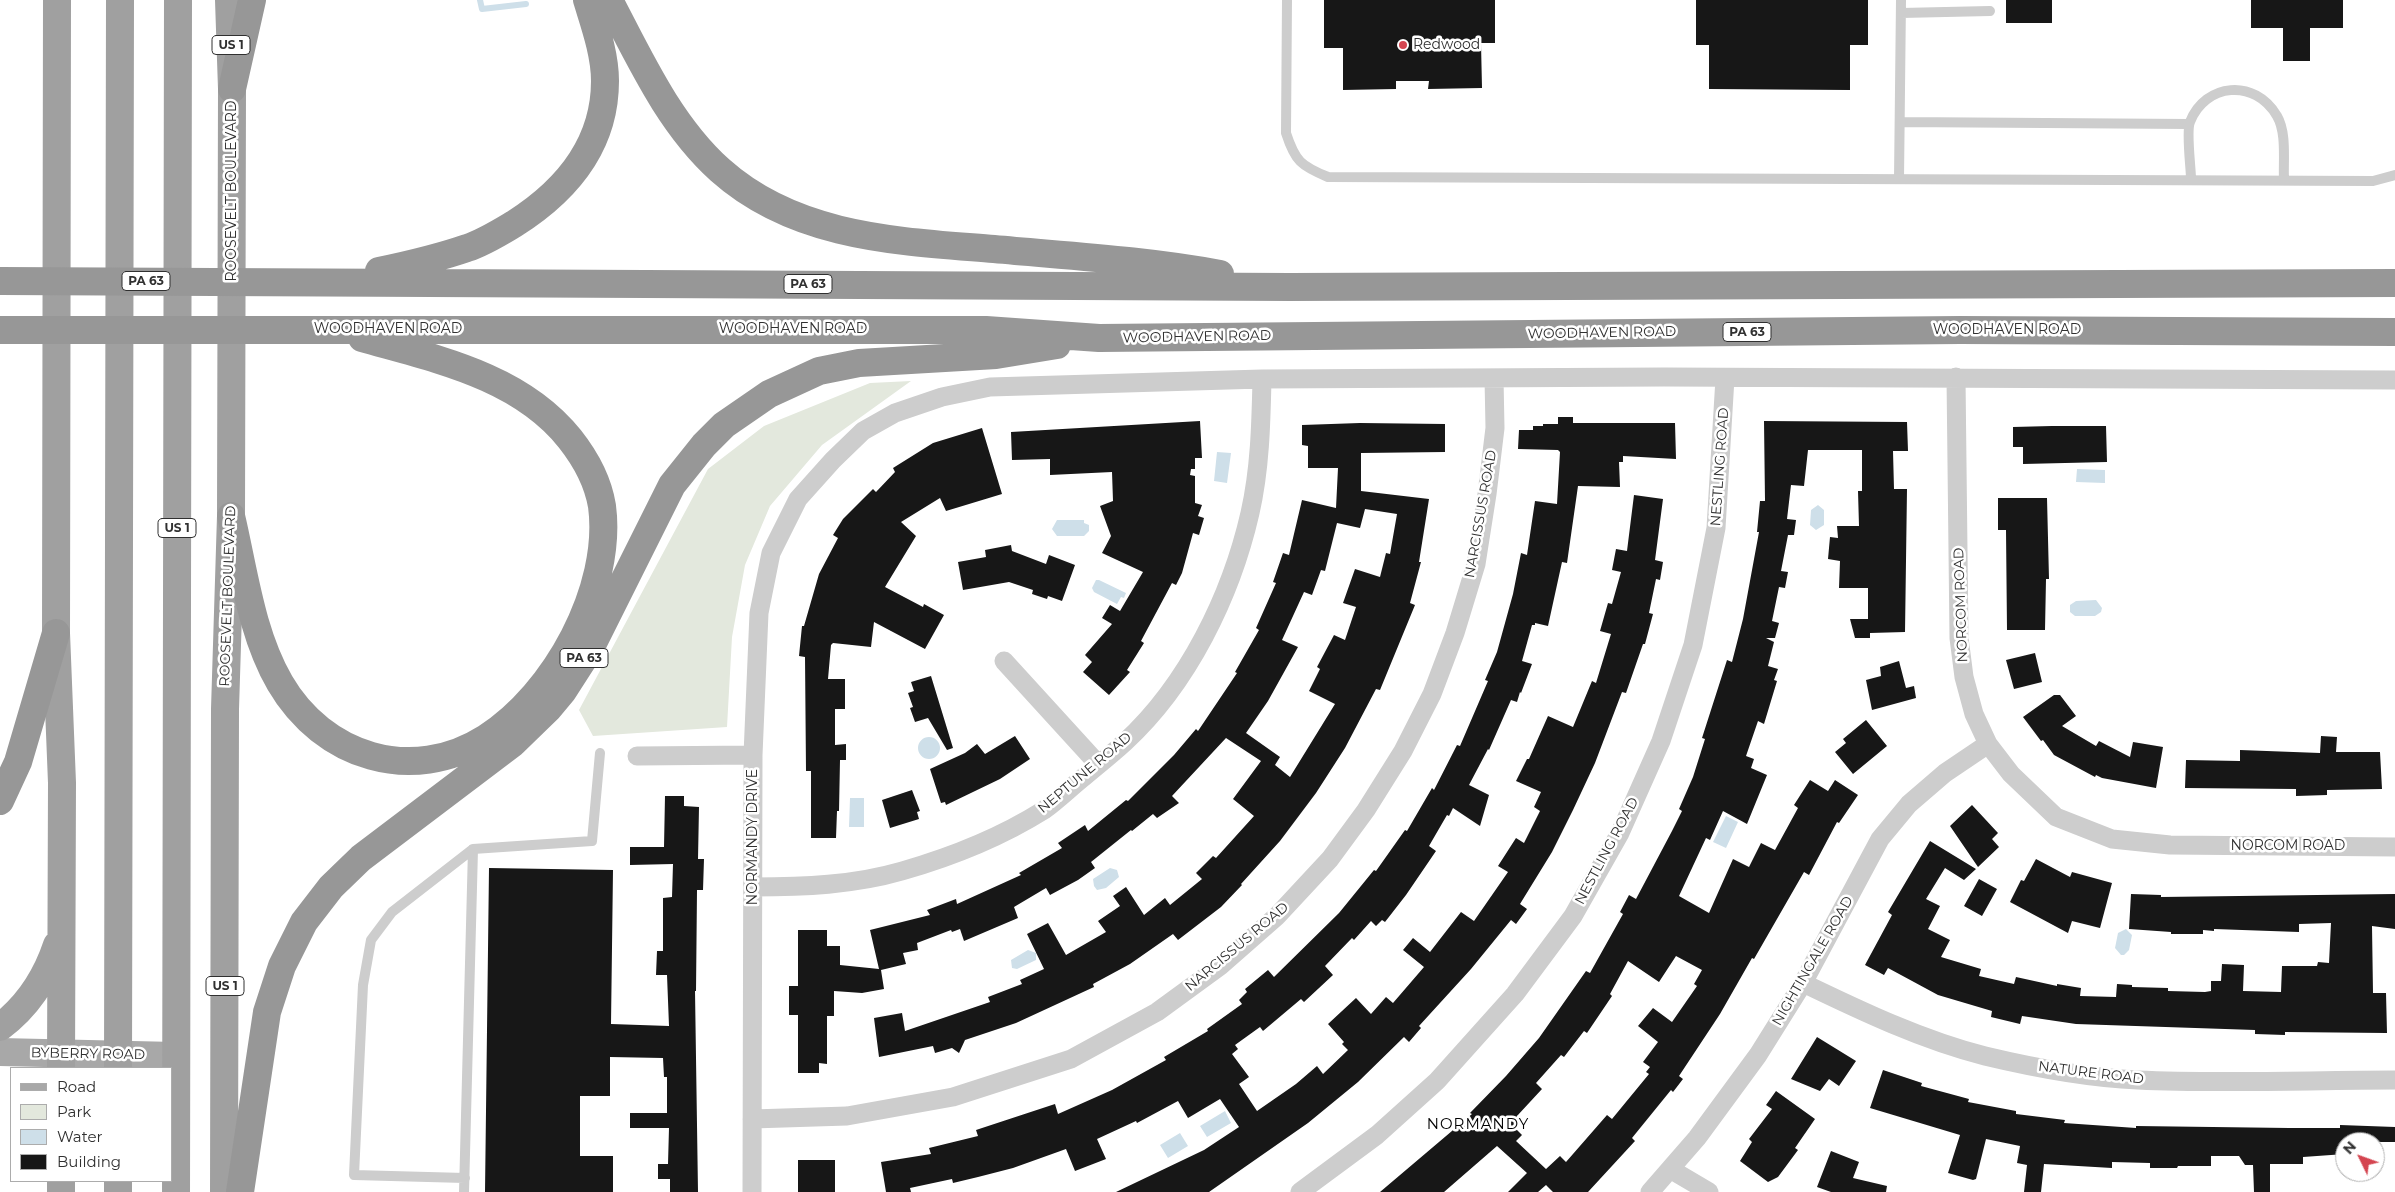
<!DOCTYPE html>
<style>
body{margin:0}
#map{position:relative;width:2395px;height:1192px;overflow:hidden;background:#fff;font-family:Montserrat,sans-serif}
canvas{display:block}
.legend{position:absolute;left:10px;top:1067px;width:162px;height:115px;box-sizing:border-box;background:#fff;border:1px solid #acacac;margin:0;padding:6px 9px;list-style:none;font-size:15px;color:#303030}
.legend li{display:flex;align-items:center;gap:10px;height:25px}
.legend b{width:25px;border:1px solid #acacac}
.north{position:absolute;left:2335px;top:1132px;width:50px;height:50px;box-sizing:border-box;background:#fff;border:1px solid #acacac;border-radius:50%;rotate:312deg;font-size:14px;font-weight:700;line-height:20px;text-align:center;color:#303030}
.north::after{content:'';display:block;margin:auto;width:18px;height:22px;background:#d44550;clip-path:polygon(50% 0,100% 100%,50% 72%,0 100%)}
</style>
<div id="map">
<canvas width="2395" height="1192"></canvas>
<ul class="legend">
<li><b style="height:6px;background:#a8a8a8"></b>Road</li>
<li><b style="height:14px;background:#e3e8dd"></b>Park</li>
<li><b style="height:14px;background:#cedfe9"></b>Water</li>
<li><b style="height:14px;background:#171717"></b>Building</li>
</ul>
<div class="north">N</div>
</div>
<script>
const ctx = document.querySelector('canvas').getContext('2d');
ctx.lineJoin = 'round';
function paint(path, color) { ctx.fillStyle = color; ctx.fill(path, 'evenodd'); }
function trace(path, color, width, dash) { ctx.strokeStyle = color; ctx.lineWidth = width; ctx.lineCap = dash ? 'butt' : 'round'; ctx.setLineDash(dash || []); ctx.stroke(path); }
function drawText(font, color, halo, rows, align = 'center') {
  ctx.font = font + ' Montserrat,sans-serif'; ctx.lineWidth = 5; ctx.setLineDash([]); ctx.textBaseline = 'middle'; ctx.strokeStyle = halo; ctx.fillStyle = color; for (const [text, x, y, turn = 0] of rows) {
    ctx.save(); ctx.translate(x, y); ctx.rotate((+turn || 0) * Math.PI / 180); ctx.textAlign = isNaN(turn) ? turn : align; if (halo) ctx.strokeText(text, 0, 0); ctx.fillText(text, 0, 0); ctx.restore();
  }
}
paint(new Path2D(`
 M911 381 822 445 770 506 745 565 732 637 727 727 593 736 579 710 708 469 764 426 870 383Z`), '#e3e8dd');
paint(new Path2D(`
 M1217 452 1231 453 1227 483 1214 481Z
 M2077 469 2105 470V483L2076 482Z
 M1818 505 1824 510V525L1816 530 1810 525 1811 510Z
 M1057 520H1084V523L1089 525V531L1084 536H1057L1052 529Z
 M1096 580H1099L1126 593 1124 598 1121 597 1117 604 1094 592 1092 588Z
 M2096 600 2102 608 2101 612 2095 616H2075L2070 612V605L2076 601Z
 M918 748a11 11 0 1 1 22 0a11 11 0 1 1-22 0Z
 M850 798H864V827H849Z
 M1726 816 1738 822 1726 848 1713 842Z
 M1110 868 1117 870 1119 877 1106 888 1097 890 1094 886 1093 879Z
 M2126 929 2132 935 2129 950 2124 955H2121L2115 948 2118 933Z
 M1028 950 1036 953V960L1017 969 1012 968 1011 960Z
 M1225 1111 1231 1123 1207 1137 1200 1126Z
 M1180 1133 1188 1146 1168 1158 1160 1145Z`), '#cedfe9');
trace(new Path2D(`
 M480 0 482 9 526 4`), '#cedfe9', 6);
paint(new Path2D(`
 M1324 0H1495V43H1481L1482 88 1428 89 1429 81H1396V89L1343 90V48H1324Z
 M1696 0H1868V45H1850V90L1709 89V45H1696Z
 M2006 0H2052V23H2006Z
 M2251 0H2343V28H2310V61H2283V28H2251Z
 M1558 417H1573V423H1675L1676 459 1623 456V462H1619L1620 487 1578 486 1567 563 1562 562 1548 626 1535 623V625H1532L1522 661 1532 664 1521 693 1520 692 1517 702 1511 700 1489 750 1488 749 1469 785 1489 795 1480 826 1453 808 1449 816 1447 815 1429 846 1436 851 1406 895 1385 922 1382 920 1376 926 1371 921 1354 940 1352 938 1325 966 1333 975 1304 1002 1301 999 1263 1031 1260 1027 1235 1045 1238 1049 1232 1054 1249 1077 1239 1084 1257 1111 1296 1084 1317 1066 1323 1074 1348 1050 1342 1044 1344 1042 1328 1024 1356 998 1371 1014 1386 997 1393 1003 1424 967 1403 950 1413 938 1430 952 1461 912 1474 921 1508 872 1498 866 1516 838 1524 843 1540 811 1534 807 1541 792 1516 781 1527 759H1529L1548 716 1573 727 1592 681 1596 683 1611 634 1600 631 1608 603 1612 604 1621 572 1612 570 1616 549 1627 551 1634 495 1663 499 1655 560 1663 562 1660 580 1656 579 1649 613 1653 614 1645 644H1643L1626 693 1622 692 1595 763 1573 810 1552 852 1520 904 1527 909 1516 924 1511 920 1471 969 1419 1026 1421 1028 1409 1042 1404 1037 1358 1082 1308 1123 1209 1192H1116L1204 1150 1239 1127 1220 1099 1188 1118 1178 1101 1137 1123 1136 1121 1097 1139 1106 1159 1075 1171 1066 1149 1013 1168 978 1177 953 1183 952 1179 910 1188 911 1192H886L881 1162 931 1154 929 1148 978 1136 976 1130 1055 1104 1058 1114 1112 1090 1166 1060 1164 1057 1208 1031 1207 1029 1242 1004 1239 1000 1247 992 1245 989 1268 970 1274 977 1339 913 1374 870 1376 871 1405 830 1407 831 1432 788 1434 790 1457 745 1460 746 1488 681 1485 680 1497 652 1513 594 1521 553 1527 555 1535 501 1557 504 1560 452 1558 450 1518 449 1519 430H1533V426H1543V424H1558Z
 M1200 421 1202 458H1195V469H1191L1190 475 1195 476V503L1202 505 1198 516 1204 518 1199 535 1193 533 1182 573 1176 585 1172 583 1141 641 1144 643 1127 670 1130 672 1109 695 1083 672 1092 662 1085 655 1112 624 1102 618 1110 605 1120 611 1143 572 1102 553 1111 536 1100 506 1113 501 1112 472 1050 475V459L1012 460 1011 432Z
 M1764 421 1907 422 1908 451H1893L1894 489H1907L1905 632 1870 633V638H1855L1850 619H1868V588H1839L1840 561 1828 559 1830 537 1838 538 1837 526H1859L1858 491H1862V450H1808L1804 486 1791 485 1787 519 1796 520 1794 535H1788L1781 571 1788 572 1785 588 1779 587 1772 621 1779 623 1775 638H1766L1774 642 1768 666 1778 669 1774 680 1777 681 1764 724 1758 721 1746 756 1754 759 1751 768 1767 775 1747 824 1723 811 1710 840 1706 838 1679 896 1709 913 1733 859 1749 867 1761 843 1775 850 1798 808 1794 805 1810 780 1828 791 1835 780 1858 795 1839 823 1837 822 1809 875 1804 872 1754 959 1752 958 1720 1014 1679 1076 1683 1079 1673 1092 1671 1090 1632 1138 1635 1141 1588 1192H1553L1546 1185 1538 1192H1508L1527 1173 1497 1146 1444 1192H1380L1472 1114 1470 1113 1506 1076 1539 1038 1586 971 1590 973 1623 914 1620 912 1629 895 1636 899 1672 831 1682 811 1679 809 1693 777 1705 739 1702 738 1727 660 1732 662 1743 619 1759 532H1757L1760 501H1765ZM1676 956 1702 970 1694 984 1697 986 1672 1022 1653 1008 1638 1026 1658 1042 1643 1062 1650 1067 1646 1072 1649 1074 1612 1119 1607 1115 1566 1162 1560 1156 1546 1169 1516 1141 1522 1135 1514 1127 1521 1120 1517 1116 1542 1089 1536 1083 1561 1055 1564 1057 1584 1031 1587 1033 1612 996 1610 994 1628 961 1659 982Z
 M1360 423 1445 424V452L1361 453V491L1429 499 1419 562H1421L1410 603 1415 605 1380 690 1376 689 1345 748 1316 793 1280 841 1241 884 1242 885 1221 907 1178 940 1173 934 1130 964 1093 984 1094 987 1016 1023 965 1040 959 1053 952 1048 935 1053 933 1046 879 1057 874 1018 902 1013 905 1031 990 1002 988 997 1022 984 1020 980 1044 969 1027 934 1048 923 1066 955 1106 932 1098 921 1120 906 1113 896 1126 887 1144 915 1165 898 1170 905 1202 879 1196 873 1213 856 1216 858 1254 816 1233 799 1261 761 1226 738 1172 796 1179 803 1157 818 1153 814 1132 831 1131 830 1091 862 1095 868 1078 880 1050 895 1046 888 1014 907 1018 918 964 941 960 929 952 932 951 930 917 943 918 950 903 953 906 964 881 970 884 989 862 993 834 991V1016H827V1064L819 1063V1073H798V1015H789V986H798V930H827V946H840V965L879 969 870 930 930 915 927 910 956 899 957 904 1021 875 1019 873 1062 848 1058 843 1085 825 1088 831 1126 800 1128 801 1174 755 1196 729 1198 731 1237 673 1235 672 1259 630 1256 628 1276 583 1273 582 1283 553 1289 555 1302 500 1336 508 1338 468H1308V446L1302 445V425ZM1365 509 1397 514 1390 554 1386 553 1380 577 1355 569 1343 603 1356 607 1345 640 1334 635 1317 667 1320 669 1309 691 1335 704 1290 777 1275 765 1280 757 1246 733 1268 701 1298 647 1282 640 1304 592 1312 595 1321 570 1325 571 1337 523 1360 528Z
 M2052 426H2106L2107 462 2023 464V447H2013V427Z
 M982 428 1002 494 946 511 940 498 901 522 916 536 885 587 923 607 924 604 944 615 925 649 874 622 871 647 833 643 831 645 828 679H845V709H835V745L846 744V760H840L839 811H837L836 838H811V771H806L805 657 799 656 802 626H804L819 574 838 538 833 535 843 519 873 489 876 492 895 472 893 468 933 443Z
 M1998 498H2047L2049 579H2046L2045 630H2007L2006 530H1998Z
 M1011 545 1012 551 1046 564 1049 555 1075 565 1062 601 1048 596 1047 599 1032 594 1033 590 1009 582 963 590 958 562 986 557 985 550Z
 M2035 653 2042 682 2014 689 2006 660Z
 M1899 661 1906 688 1914 686 1916 698 1872 710 1866 680 1881 676 1880 667Z
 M931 676 953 748 947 750 928 718 915 722 910 708 913 707 908 693 914 691 911 682Z
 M2054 695H2060L2076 716 2062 726 2096 746 2099 741 2130 757 2133 742 2163 747 2156 788 2102 778 2096 775 2095 777 2054 755 2043 740 2041 741 2023 717Z
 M1866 720 1887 746 1853 774 1835 752 1846 743 1843 739Z
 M1015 736 1030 759 1000 779 946 805 945 802 941 803 930 769 965 753 977 744 985 754Z
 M2321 736 2337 737 2336 752H2380L2382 789 2327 790V795L2296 796V789L2185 788 2186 760 2240 761V750L2320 753Z
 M912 790 920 811 917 812 919 819 890 828 882 800Z
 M665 796H684V806L699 807 698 859H704L703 890H697L696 991H695L698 1192H670V1179H658V1164H668L669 1128H630V1113H667V1077H664L663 1058 610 1057V1096H580V1156H613V1192H485L489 868 613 870 611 1024 669 1026 667 975H656L657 951H663V898L672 897 673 864 630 865V847H664Z
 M1972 805 1998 833 1992 839 1999 847 1978 867 1950 826Z
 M1930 841 1976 869 1964 880 1945 868 1926 899 1940 906 1928 929 1950 940 1941 957 1981 969 1979 976 2014 984 2016 977 2057 986V984L2081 988 2080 996 2116 997 2117 984 2132 985V987L2168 988V991L2205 992 2211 991V981H2221L2222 964 2244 965 2243 991 2281 992 2282 966H2317L2318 962 2329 963 2331 923 2299 924V932L2214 929V931L2203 930V934H2171V932L2129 929 2131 894 2161 895V897L2395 894V929L2372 926 2373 993H2386L2387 1033 2285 1032V1035L2255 1034V1030L2076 1024 2022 1016 2020 1024 1991 1017 1992 1011 1938 995 1888 968 1884 975 1865 965 1892 915 1888 912Z
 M2036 859 2070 877 2072 872 2112 883 2100 928 2072 921 2068 933 2010 902 2021 880 2024 881Z
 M1979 879 1997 889 1982 916 1964 906Z
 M1817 1037 1856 1061 1839 1086 1829 1079 1820 1091 1791 1079Z
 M1883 1070 1922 1083 1921 1086 1969 1099 1968 1102 2016 1111V1114L2065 1120 2064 1123 2136 1128V1126L2289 1128H2340V1125L2395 1127V1142H2345V1154L2303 1157V1164H2270V1192H2254L2253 1165H2245L2239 1156H2211V1166H2178L2177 1168H2150V1163L2112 1162V1168L2044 1164 2041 1192H2024L2027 1165 2017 1163 2020 1146 1986 1139 1976 1179 1973 1180 1948 1173 1960 1135 1870 1108Z
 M1776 1091 1815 1119 1795 1148 1798 1150 1778 1177 1768 1182 1740 1161 1752 1142 1749 1139 1772 1109 1766 1105Z
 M1831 1151 1859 1162 1853 1178 1887 1186 1886 1192H1831L1817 1187Z
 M798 1160H835V1192H798Z`), '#171717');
trace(new Path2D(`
 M1287 0 1286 133C1295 161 1301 166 1328 177L2373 181 2395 175
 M1901 13 1990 11
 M1900 122 2189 124
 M1899 179 1901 0
 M2191 179C2191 168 2186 131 2190 122 2205 83 2255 78 2277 116 2287 133 2283 161 2284 180
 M465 1178 354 1175 363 985 371 940 392 912 473 849
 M464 1192 473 849 592 841 600 753`), '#cdcdcd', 10);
trace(new Path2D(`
 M1956 377 1959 638 1964 677 1974 714 1988 744 2011 774 2056 817 2112 839 2170 845 2395 847
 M1004 661 1098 764
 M637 756 753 755
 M753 887C803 887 854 885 902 871 951 857 1001 837 1044 810 1058 800 1071 787 1085 776 1098 765 1112 754 1125 742 1188 684 1231 596 1250 513 1260 469 1261 424 1262 379
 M1803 983C1861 1011 1922 1040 1985 1056 2031 1067 2091 1078 2138 1080 2223 1084 2310 1080 2395 1080
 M752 1119 847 1116 953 1097 1071 1059 1157 1012 1220 966 1277 916 1330 859 1366 810 1403 751 1432 694 1455 633 1476 564 1487 494 1495 428 1494 378
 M1670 1169 1709 1192
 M752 1192 753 755 759 613 771 553 798 499 833 460 863 431 895 413 942 397 990 387 1262 379 1664 377 2395 380
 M1300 1192 1377 1135 1437 1081 1515 994 1573 916 1620 833 1661 741 1693 645 1716 528 1725 378
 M1650 1192 1697 1138 1758 1055 1803 983 1880 839 1909 804 1945 773 1988 744`), '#cdcdcd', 19);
trace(new Path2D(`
 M0 1052 176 1056`), '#a8a8a8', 28);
trace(new Path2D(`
 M57 0 56 633 62 783 61 1068
 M0 1027C28 1006 46 978 57 945
 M118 1068 120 0
 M61 1192V1181
 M118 1192V1181
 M176 1192 178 0
 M224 1192 225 709 231 516 232 89 229 0`), '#a0a0a0', 28);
trace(new Path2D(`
 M609 0C640 59 669 124 720 170 796 238 898 241 994 249 1070 256 1145 260 1220 274
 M232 89 252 0
 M379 271C408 265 438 258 467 248 483 243 499 233 514 224 566 191 605 146 605 81 605 54 595 26 587 0
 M0 281 1290 287 2395 283
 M0 330H986L1099 338 1960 330 2395 332
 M231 516C244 571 251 633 280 683 323 757 412 785 486 738 555 694 613 589 602 506 598 482 585 458 570 439 520 376 436 359 362 338
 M0 801 18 762 56 633
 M240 1192 267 1012 282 966 304 922 331 887 361 858 513 743 548 709 563 691 590 649 672 485 704 445 724 425 769 394 819 371 859 363 996 355 1057 345`), '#979797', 28);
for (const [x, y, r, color] of [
 [1403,45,5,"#d44550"]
]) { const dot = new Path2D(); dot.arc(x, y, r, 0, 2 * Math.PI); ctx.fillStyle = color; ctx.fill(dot); trace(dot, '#fff', 2); }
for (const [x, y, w] of [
 [231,45,38],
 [146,281,48],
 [808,284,48],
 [1747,332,48],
 [177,528,38],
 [584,658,48],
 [225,986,38]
]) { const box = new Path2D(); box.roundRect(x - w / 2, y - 9.5, w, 19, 4); ctx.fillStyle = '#fff'; ctx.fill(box); trace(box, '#303030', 1); }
drawText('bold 12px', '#303030', null, [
 ["US 1",231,45],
 ["PA 63",146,281],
 ["PA 63",808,284],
 ["PA 63",1747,332],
 ["US 1",177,528],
 ["PA 63",584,658],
 ["US 1",225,986]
]);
drawText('14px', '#303030', '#fff', [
 ["Redwood",1413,45]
], 'left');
drawText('14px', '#303030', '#fff', [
 ["ROOSEVELT BOULEVARD",232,191,-90],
 ["WOODHAVEN ROAD",388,329],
 ["WOODHAVEN ROAD",793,329],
 ["WOODHAVEN ROAD",2007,330],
 ["WOODHAVEN ROAD",1602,333,-1],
 ["WOODHAVEN ROAD",1197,337,-1],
 ["NESTLING ROAD",1720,467,-86],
 ["NARCISSUS ROAD",1481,514,-80],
 ["ROOSEVELT BOULEVARD",228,596,-88],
 ["NORCOM ROAD",1961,605,-92],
 ["NEPTUNE ROAD",1085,773,-40],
 ["NORMANDY DRIVE",753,837,-90],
 ["NORCOM ROAD",2288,846],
 ["NESTLING ROAD",1607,851,-62],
 ["NARCISSUS ROAD",1237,947,-40],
 ["NIGHTINGALE ROAD",1813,961,-60],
 ["BYBERRY ROAD",88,1054,1],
 ["NATURE ROAD",2091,1073,7]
]);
ctx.letterSpacing = '1px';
drawText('15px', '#000', '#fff', [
 ["NORMANDY",1478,1125]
]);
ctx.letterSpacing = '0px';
</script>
